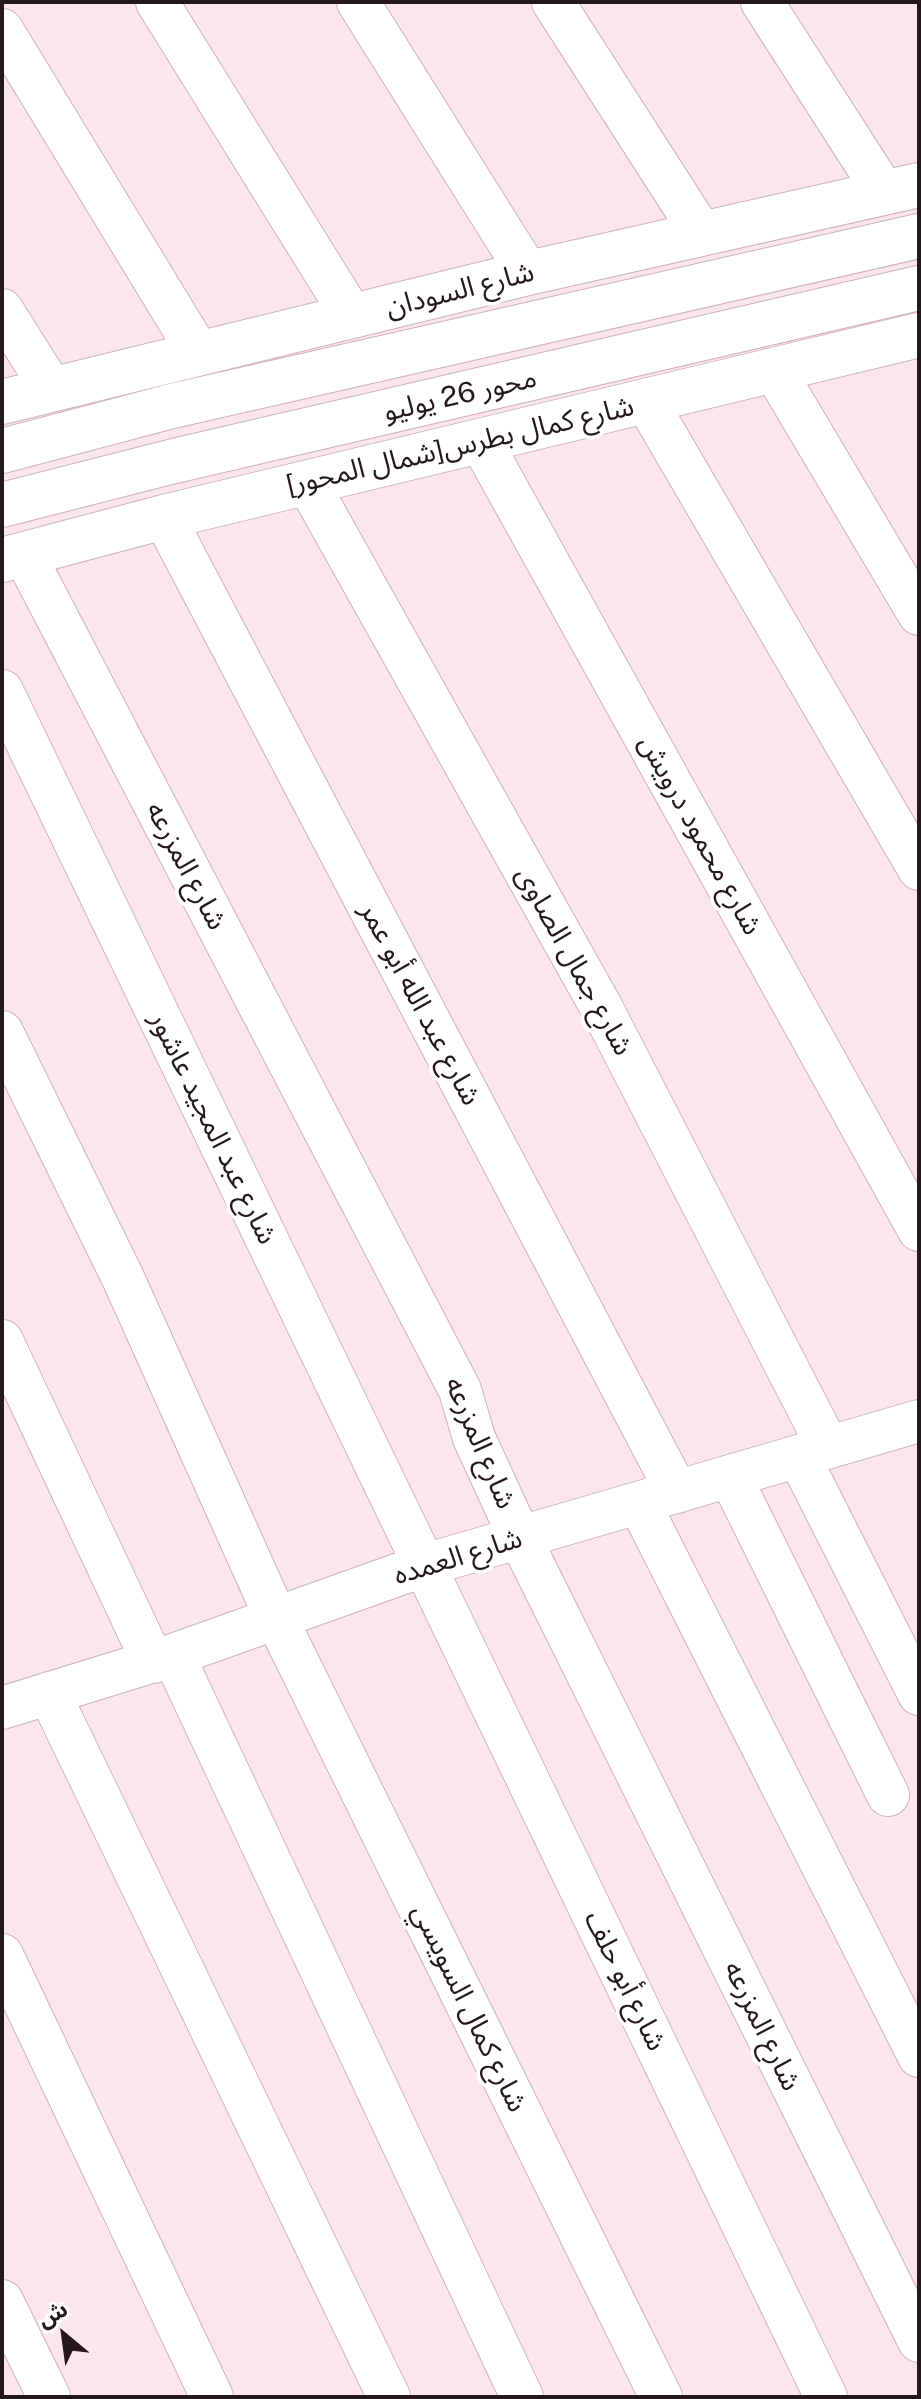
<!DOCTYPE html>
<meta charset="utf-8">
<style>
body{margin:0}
#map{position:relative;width:921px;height:2399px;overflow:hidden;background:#fbe6eb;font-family:"Public Sans","Noto Sans Arabic",sans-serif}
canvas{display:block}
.frame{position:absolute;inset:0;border:4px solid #24181c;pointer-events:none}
.north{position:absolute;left:24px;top:2295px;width:80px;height:80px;-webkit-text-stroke:6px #fff;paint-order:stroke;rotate:331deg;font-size:22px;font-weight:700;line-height:32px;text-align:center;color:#24181c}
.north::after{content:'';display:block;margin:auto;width:28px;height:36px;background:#24181c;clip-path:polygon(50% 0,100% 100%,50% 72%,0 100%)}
</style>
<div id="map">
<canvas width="921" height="2399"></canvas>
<div class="frame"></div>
<div class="north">ش</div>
</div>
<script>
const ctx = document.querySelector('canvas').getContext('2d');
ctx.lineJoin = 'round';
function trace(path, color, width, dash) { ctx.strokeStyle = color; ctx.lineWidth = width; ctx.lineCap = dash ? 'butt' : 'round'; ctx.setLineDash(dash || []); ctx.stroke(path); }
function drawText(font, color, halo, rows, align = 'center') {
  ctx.font = font + ' "Public Sans","Noto Sans Arabic",sans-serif'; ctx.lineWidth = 7; ctx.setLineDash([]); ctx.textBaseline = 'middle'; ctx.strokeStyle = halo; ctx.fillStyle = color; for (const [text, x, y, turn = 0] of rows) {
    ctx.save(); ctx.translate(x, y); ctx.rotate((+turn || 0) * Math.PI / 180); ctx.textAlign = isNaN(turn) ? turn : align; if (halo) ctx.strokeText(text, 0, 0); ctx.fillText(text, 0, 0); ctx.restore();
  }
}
const street = new Path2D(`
 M157 2 352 316
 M358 2 528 273
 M553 2 702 234
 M762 2 884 192
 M2 30 198 352
 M2 310 51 388
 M774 370 919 614
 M646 401 919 869
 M480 440 919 1230
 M307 482 600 1005 828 1447
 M164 517 677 1492
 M24 554 460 1390 474 1438 520 1538 919 2341
 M2 691 826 2397
 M2 1032 123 1278 276 1618 661 2397
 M2 1341 153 1662
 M799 1457 919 1694
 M730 1476 888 1795
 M639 1503 919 2056
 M173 1655 522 2397
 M49 1693 389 2397
 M2 1708 173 1655 425 1565 919 1421
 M2 1955 212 2397
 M2 2301 49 2397`);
const secondary = new Path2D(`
 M2 402 528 273 919 185
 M2 560 164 517 919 335`);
const highway = new Path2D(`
 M2 451 172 406 919 236
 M2 505 174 461 919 288`);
trace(street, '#d2b1ba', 44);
trace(secondary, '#d2b1ba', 46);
trace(highway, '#d2b1ba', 46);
trace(street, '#fff', 42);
trace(secondary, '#fff', 44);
trace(highway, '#fff', 44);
drawText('28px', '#24181c', '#fff', [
 ["شارع السودان",460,290,-14],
 ["محور 26 يوليو",460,395,-13],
 ["شارع كمال بطرس[شمال المحور]",460,446,-13],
 ["شارع محمود درويش",700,835,61],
 ["شارع المزرعه",186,866,62],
 ["شارع جمال الصاوى",574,961,61],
 ["شارع عبد الله أبو عمر",420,1004,62],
 ["شارع عبد المجيد عاشور",213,1128,64],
 ["شارع المزرعه",480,1443,67],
 ["شارع العمده",458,1557,-17],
 ["شارع أبو حلف",625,1981,64],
 ["شارع كمال السويسي",469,2008,64],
 ["شارع المزرعه",762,2026,64]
]);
</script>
